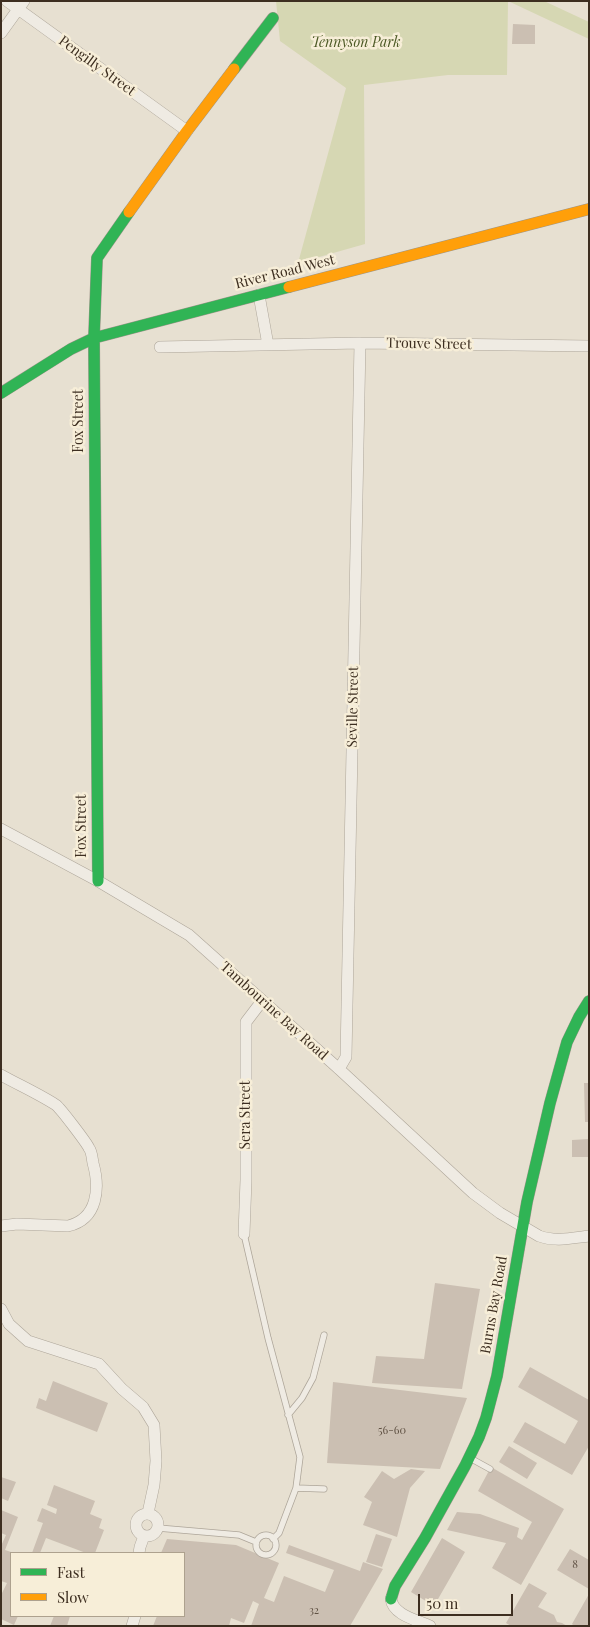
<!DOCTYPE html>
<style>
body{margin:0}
#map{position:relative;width:590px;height:1627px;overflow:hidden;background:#e7e0d1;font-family:"Playfair Display",serif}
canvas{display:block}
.frame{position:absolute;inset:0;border:2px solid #3d2e20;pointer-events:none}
.legend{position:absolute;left:10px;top:1552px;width:175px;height:65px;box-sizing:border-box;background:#f7eed8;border:1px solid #ada18e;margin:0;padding:6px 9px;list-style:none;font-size:15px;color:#3d2e20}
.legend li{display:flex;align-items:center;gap:10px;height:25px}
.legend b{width:25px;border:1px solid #ada18e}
.scale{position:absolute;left:418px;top:1594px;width:95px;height:22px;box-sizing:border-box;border:2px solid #3d2e20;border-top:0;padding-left:6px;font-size:15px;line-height:18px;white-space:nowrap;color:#3d2e20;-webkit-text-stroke:4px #f7eed8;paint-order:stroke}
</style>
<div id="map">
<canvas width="590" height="1627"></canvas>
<div class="frame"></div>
<ul class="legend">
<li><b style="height:6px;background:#30b455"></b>Fast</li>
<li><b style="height:6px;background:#ff9f0a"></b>Slow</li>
</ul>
<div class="scale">50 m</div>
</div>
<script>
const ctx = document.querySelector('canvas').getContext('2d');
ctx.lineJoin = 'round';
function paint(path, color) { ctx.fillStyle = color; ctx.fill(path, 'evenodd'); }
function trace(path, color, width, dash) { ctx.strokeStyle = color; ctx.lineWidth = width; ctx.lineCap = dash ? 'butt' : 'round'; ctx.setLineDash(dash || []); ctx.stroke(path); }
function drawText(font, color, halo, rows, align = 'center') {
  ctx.font = font + ' "Playfair Display",serif'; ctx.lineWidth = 5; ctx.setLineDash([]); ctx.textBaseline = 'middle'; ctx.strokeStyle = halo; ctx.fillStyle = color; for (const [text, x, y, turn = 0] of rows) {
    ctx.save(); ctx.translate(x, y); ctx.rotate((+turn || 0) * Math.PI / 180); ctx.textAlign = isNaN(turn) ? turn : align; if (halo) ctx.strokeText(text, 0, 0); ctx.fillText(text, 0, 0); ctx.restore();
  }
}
paint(new Path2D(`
 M276 1H544L589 22V39L508 1 507 75H448L364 85 365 244 298 263 346 88 280 41Z`), '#d6d7b3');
paint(new Path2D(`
 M513 24 535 25V44H512Z
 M584 1083H589V1122H585Z
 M589 1139V1157H572V1140Z
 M435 1283 480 1289 462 1389 372 1383 376 1356 424 1359Z
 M530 1367 589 1400V1446L572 1475 513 1442 525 1422 565 1444 578 1421 518 1387Z
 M53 1381 108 1403 97 1432 36 1408 39 1398 46 1401Z
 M333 1382 467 1398 440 1469 327 1463Z
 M509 1446 537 1463 527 1479 499 1462Z
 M491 1467 564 1509 521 1585 492 1568 506 1543 447 1530 457 1512 480 1514 519 1528 517 1537 522 1540 532 1522 478 1491Z
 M411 1469 425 1471 410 1488 397 1537 363 1525 372 1502 364 1497 382 1471 394 1479Z
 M1 1477 16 1482 8 1501 1 1498Z
 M54 1485 95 1501 90 1514 102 1519 99 1528 104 1530 95 1553H86L46 1538 40 1553H32L43 1523 37 1521 42 1508 56 1514 57 1509 47 1505Z
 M1 1510 18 1517 5 1550 11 1552V1616H18L14 1625 1 1619V1595L7 1583 1 1581V1546L6 1535 1 1533Z
 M376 1534 392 1539 382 1567 366 1562Z
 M442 1538 465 1552 434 1606 411 1592Z
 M167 1539 236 1545 279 1563 264 1598 274 1602 284 1576 325 1592 334 1570 286 1553 289 1545 360 1571 363 1562 383 1569 350 1626H251L259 1604 253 1601 244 1623 231 1618 229 1626H153L157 1616H184V1553H161Z
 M570 1549 589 1560V1589L557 1570Z
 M529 1583 547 1593 538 1607 554 1615 557 1622 562 1623 567 1626H511L506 1623Z
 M589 1594V1626H574L572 1624Z
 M54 1616H70L67 1626H50Z`), '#cbbfb2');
const lane = new Path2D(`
 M244 1234 268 1338 300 1457 296 1488 279 1533 273 1539
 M288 1415 302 1398 313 1378 324 1335
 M470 1458 490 1469
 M296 1488 324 1489
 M158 1528 239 1535 256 1542
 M256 1545a10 10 0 1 1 20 0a10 10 0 1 1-20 0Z`);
const street = new Path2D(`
 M7 1 187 131
 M1 33 24 1
 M259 295 268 345
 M160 347 360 343 589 346
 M1 829 98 881 189 935 339 1069 473 1193 500 1213 539 1236C555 1242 572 1238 589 1236
 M339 1069 346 1057 360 343
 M1 1075C19 1085 39 1094 56 1105 61 1109 86 1142 89 1148 92 1152 92 1158 93 1163 100 1188 98 1219 68 1226L17 1224 1 1226
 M244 1234 246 1180V1022L262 1001
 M1 1309 9 1324 28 1341 99 1364 122 1389 143 1407 154 1425 156 1461 154 1485 148 1513
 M136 1525a11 11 0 1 1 22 0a11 11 0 1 1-22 0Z
 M139 1553 140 1547 144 1536
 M391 1599C393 1615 417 1620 430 1626
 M132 1626 135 1616`);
const fast = new Path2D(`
 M234 69 273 18
 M1 393 71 349 94 338 289 287
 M98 881 94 338 97 258 129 212
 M391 1599 395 1586 425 1538 465 1466 479 1437 486 1418 497 1376 527 1202 550 1103 567 1042 579 1017 589 1001`);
const slow = new Path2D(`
 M129 212 187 131 234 69
 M289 287 589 209`);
trace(lane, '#ada599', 7);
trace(street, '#ada599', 12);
trace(fast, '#9c958a', 12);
trace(slow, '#9c958a', 12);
trace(lane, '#efebe3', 5.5);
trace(street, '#efebe3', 11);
trace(fast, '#30b455', 11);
trace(slow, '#ff9f0a', 11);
drawText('11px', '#605244', null, [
 ["56-60",392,1431],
 ["8",575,1565],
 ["32",314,1611]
]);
drawText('italic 14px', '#4d5a26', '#f7eed8', [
 ["Tennyson Park",356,43]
]);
drawText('14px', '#3d2e20', '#f7eed8', [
 ["Pengilly Street",97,66,36],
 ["River Road West",285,272,-14],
 ["Trouve Street",429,344,1],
 ["Fox Street",79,421,-90],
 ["Seville Street",353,707,-89],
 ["Fox Street",82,826,-90],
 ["Tambourine Bay Road",274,1011,42],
 ["Sera Street",246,1115,-90],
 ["Burns Bay Road",494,1305,-80]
]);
</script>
